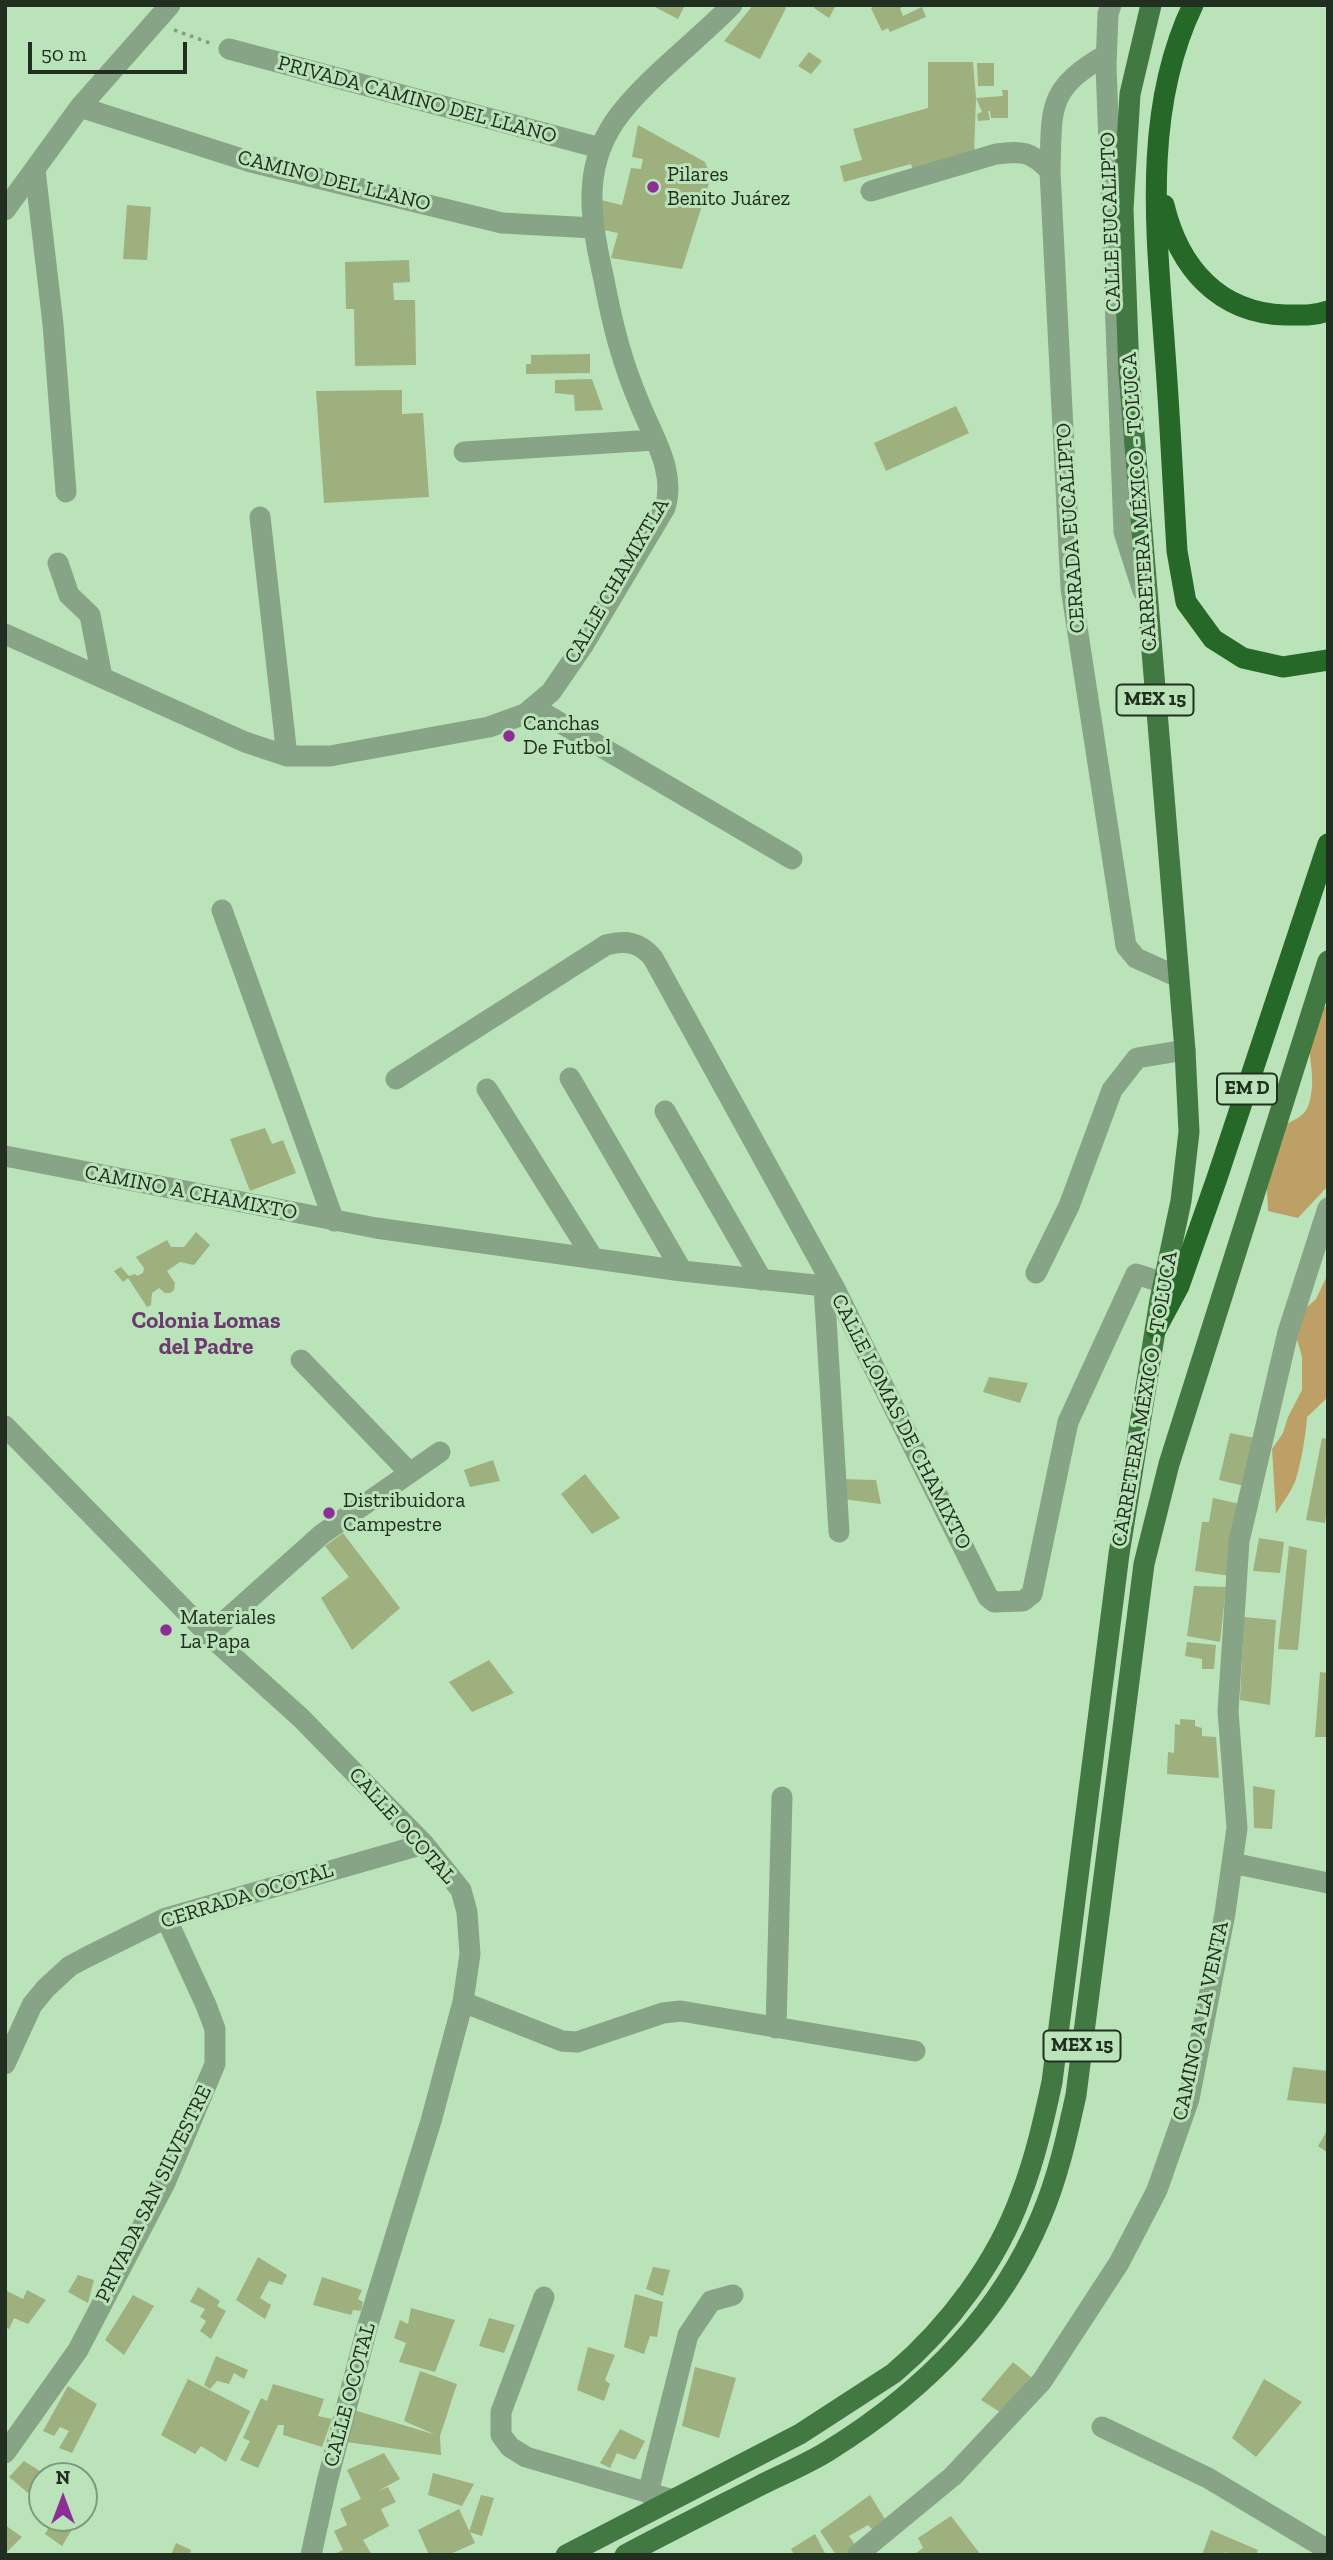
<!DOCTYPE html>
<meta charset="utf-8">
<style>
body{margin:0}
#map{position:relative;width:1333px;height:2560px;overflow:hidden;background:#bbe3b9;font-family:"Zilla Slab",serif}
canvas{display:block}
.frame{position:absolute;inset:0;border:7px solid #202f1f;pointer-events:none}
.north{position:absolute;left:28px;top:2462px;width:70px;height:70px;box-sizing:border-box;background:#bbe3b9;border:2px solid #7d9b7b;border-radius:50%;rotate:0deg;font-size:19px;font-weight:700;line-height:28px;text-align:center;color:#202f1f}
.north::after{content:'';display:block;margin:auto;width:24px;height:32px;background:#8d2e97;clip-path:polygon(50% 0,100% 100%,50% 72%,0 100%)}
.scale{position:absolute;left:28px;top:42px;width:159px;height:32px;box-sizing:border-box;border:4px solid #202f1f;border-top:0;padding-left:9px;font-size:21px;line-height:24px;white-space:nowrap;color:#202f1f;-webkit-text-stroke:5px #bbe3b9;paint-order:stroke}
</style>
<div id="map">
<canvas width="1333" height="2560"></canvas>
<div class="frame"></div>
<div class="north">N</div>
<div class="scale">50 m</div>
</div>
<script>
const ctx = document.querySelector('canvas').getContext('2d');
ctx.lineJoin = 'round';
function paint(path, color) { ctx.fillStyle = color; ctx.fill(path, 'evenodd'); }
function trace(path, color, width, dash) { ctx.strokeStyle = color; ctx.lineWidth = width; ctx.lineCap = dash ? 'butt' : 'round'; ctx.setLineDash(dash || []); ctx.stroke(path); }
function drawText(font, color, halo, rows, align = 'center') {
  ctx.font = font + ' "Zilla Slab",serif'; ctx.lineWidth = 6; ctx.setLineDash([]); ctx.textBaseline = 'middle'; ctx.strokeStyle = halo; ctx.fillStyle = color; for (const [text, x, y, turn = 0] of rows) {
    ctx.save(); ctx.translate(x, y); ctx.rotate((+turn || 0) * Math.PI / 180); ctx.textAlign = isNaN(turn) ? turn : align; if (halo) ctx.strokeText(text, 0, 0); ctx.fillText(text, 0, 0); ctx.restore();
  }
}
paint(new Path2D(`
 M1328 1004 1327 1187 1298 1218 1268 1211C1268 1187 1260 1152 1277 1132 1289 1118 1305 1122 1310 1100 1320 1064 1293 1036 1328 1004Z
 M1328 1274V1397L1307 1417C1306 1434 1301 1463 1296 1479 1292 1491 1282 1503 1276 1514L1272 1449 1283 1433 1288 1417 1302 1390V1357L1295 1332 1306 1308 1316 1299Z`), '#bda066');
paint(new Path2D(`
 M651 5H685L678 19Z
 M753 5H782L786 8 760 59 724 41Z
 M816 5H836L829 18 814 8Z
 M877 5H907L900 8 903 16 922 7 926 17 890 32 888 28 882 31 871 8Z
 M809 52 822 61 811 74 798 66Z
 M928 62H973L976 98 1003 96 1002 90H1008V118H991L990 111H988L990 120 978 121 977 114 982 112 976 98 974 156 914 175 911 164 844 182 840 166 862 160 853 129 928 108Z
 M977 63H994V86H978Z
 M638 125 705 162 711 177 682 269 611 258 618 233 594 228 601 200 622 205 631 168 641 169 643 159 632 157Z
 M127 205 151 207 147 260 123 259Z
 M409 260 410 282 393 283 394 300H415L416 365 355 366 354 309H346L345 262Z
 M590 354V373L526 374V364H531V355Z
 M592 379 603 410 575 411 574 395 555 393V380Z
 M402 390V414L423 413 429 497 324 503 316 391Z
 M956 406 969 433 886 471 874 443Z
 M265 1128 272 1144 283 1140 296 1173 250 1191 230 1139Z
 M196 1232 210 1245 194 1265 180 1262 167 1271 175 1283 174 1290 170 1293H165L159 1288 152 1293 151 1305 147 1307 128 1278 123 1282 114 1271 121 1267 129 1276 135 1274 137 1276 143 1273 144 1268 136 1257 167 1240 171 1247H184Z
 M989 1377 1028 1383 1020 1403 983 1392Z
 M1230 1433 1255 1438 1244 1486 1219 1480Z
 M1322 1438 1328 1439V1517H1326L1325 1523 1306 1520Z
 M493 1460 500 1481 470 1487 464 1470Z
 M585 1474 620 1518 592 1534 561 1494Z
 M840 1479 876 1480 881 1504 843 1499Z
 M1213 1498 1240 1504 1230 1576 1195 1571 1202 1522H1209Z
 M343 1533 400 1608 352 1650 321 1598 349 1577 325 1546Z
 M1259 1538 1284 1542 1280 1573 1253 1571Z
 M1289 1546 1307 1550 1298 1650 1278 1649Z
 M1194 1586 1226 1587 1220 1642 1187 1636Z
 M1244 1617 1276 1620 1270 1705 1240 1700Z
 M1187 1642 1216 1645 1214 1669H1202V1659L1185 1656Z
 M489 1660 514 1693 472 1712 449 1682Z
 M1320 1672 1328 1673V1737H1315Z
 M1180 1719 1195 1720V1726L1202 1728V1736L1216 1737 1219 1778 1167 1774 1168 1752 1174 1753 1175 1724 1180 1725Z
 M1253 1786 1275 1790 1272 1829 1254 1828Z
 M1293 2067 1328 2071V2104L1287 2100Z
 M1328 2129V2153L1318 2146Z
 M258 2257 287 2275 282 2285 269 2281 260 2298 271 2305 265 2319 236 2300Z
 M653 2267 670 2270 663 2296 646 2289Z
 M78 2275 94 2280 88 2303 68 2292Z
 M322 2277 362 2290 358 2299 363 2302 361 2311 353 2310 351 2315 313 2305Z
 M198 2287 220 2301 217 2306 226 2311 211 2339 200 2331 206 2321 200 2317 205 2309 190 2302Z
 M5 2290 23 2299 27 2290 46 2300 28 2324 14 2318 9 2329 5 2327Z
 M635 2294 663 2302 657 2337 650 2336 644 2354 624 2347Z
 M133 2295 154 2306 124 2355 105 2340Z
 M411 2308 455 2320 435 2372 399 2362 406 2343 394 2338 400 2320 408 2324Z
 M489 2318 515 2325 504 2353 479 2346Z
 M588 2347 615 2355 605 2380 610 2384 604 2401 577 2390Z
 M216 2356 248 2370 244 2379 234 2373 229 2384 217 2381 210 2389 204 2385Z
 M1013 2362 1031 2377 1003 2414 981 2400Z
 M695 2367 736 2378 719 2438 682 2426Z
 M420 2371 457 2384 440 2436 441 2455 346 2442 354 2410 436 2435 404 2421Z
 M188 2379 250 2411 226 2462 201 2446 195 2454 161 2435Z
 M1264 2379 1302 2402 1256 2457 1232 2438Z
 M273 2384 324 2399 318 2416 332 2419 322 2447 283 2435 284 2425H278L258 2468 240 2460 250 2441 243 2438 261 2398 267 2401Z
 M68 2386 97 2404 72 2453 59 2448 69 2431 60 2427 54 2436 43 2431Z
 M620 2429 645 2441 635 2460 617 2453 610 2468 600 2463Z
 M384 2453 400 2479 378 2491 388 2487 396 2502 381 2509 389 2526 363 2540 372 2555H332L343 2550 334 2531 347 2525 340 2509 361 2499 347 2470Z
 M24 2461 43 2473 28 2493 9 2477Z
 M433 2473 474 2484 462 2506 428 2495Z
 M481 2495 494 2498 482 2536 469 2532Z
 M870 2495 885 2519 873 2530 868 2525 849 2536 856 2546 843 2555H836L820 2531Z
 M459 2509 475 2543 448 2555H429L418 2530Z
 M951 2516 981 2555H913L923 2548 918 2538Z
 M55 2518H79L62 2546 45 2534Z
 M5 2525 22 2537 5 2554Z
 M1211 2530 1258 2550 1256 2555H1230L1225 2552 1224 2555H1202Z
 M815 2534 826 2555H794L791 2549Z
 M176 2543 191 2550 189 2555H171Z`), '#9eb07e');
trace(new Path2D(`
 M174 30 210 43`), '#82a080', 3.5, [3.5, 5]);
trace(new Path2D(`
 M1111 5 1108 14 1106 66 1124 532 1143 591
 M229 49 600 148
 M1106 55C1046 89 1052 109 1050 171L1071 588 1126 946 1136 958 1178 977
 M80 107 251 162 502 223 593 228
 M35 170 53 324 66 492
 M871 191 996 154C1023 151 1031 151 1050 171
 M5 210 80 107 170 5
 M464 452 654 440
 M260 517 287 756
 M58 563 69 595 90 615 102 677
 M5 634 245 742 287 756H330L489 727 525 714 551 692 584 644 665 508C676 472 654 439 641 407 622 363 613 327 604 280 592 225 580 172 615 121 643 81 696 42 732 5
 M535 708 792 859
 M222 910 334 1221
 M570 1078 682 1271
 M396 1079 606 945C626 940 640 942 653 958L834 1287 988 1597 994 1602 1023 1601 1032 1594 1068 1422 1136 1274 1164 1283
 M487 1089 593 1258
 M665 1111 762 1280
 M5 1156 376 1228 682 1271 834 1287
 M1036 1273 1069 1206 1112 1090 1137 1058 1185 1050
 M824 1286 839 1532
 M301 1360 409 1472
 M5 1426 209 1635 301 1718 424 1844 461 1890 467 1912 470 1954 463 2002 431 2121 367 2328 327 2482 311 2555
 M209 1635 322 1534 440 1452
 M1232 1863 1328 1883
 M463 2002 562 2041 577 2042 663 2013 681 2011 915 2051
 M776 2028 782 1797
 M5 2064 32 2005 46 1988 70 1966 89 1956 166 1918 424 1844
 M544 2297 501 2412V2435L510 2447 526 2457 670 2499
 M1102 2427 1208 2478 1328 2550
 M5 2453 78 2350 165 2183 215 2064V2029L206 2005 166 1918
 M648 2493 688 2335 711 2301 733 2295
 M857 2555 953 2476 1042 2381 1119 2263 1157 2190 1189 2099 1225 1913 1237 1828 1228 1711 1239 1541 1288 1332 1328 1208`), '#87a486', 21);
trace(new Path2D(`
 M566 2555 800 2434 894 2373C948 2327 997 2262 1021 2195 1035 2159 1044 2119 1052 2082L1119 1554 1160 1300 1181 1201 1189 1132 1185 1050 1129 373 1123 209 1130 94 1151 5
 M625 2555C670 2531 716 2508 761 2485 783 2474 807 2464 828 2451 920 2394 999 2317 1041 2217 1058 2177 1067 2136 1076 2095L1144 1564 1169 1464 1328 961`), '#427842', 21);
trace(new Path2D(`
 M1193 5C1141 113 1157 238 1165 353 1170 419 1173 485 1177 551L1186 602 1213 639 1243 658 1283 667 1328 660
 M1164 205C1179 268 1219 313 1285 315 1301 315 1313 316 1328 311
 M1156 1329 1179 1286 1217 1178 1328 844`), '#256827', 21);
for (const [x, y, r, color] of [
 [653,187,7,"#8d2e97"],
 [509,736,7,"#8d2e97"],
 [329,1513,7,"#8d2e97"],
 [166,1630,7,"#8d2e97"]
]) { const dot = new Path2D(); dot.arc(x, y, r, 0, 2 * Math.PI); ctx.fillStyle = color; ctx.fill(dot); trace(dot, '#bbe3b9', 2.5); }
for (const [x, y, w] of [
 [1155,700,77],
 [1247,1089,60],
 [1082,2046,77]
]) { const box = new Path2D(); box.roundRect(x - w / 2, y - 15.5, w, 31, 5); ctx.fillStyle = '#bbe3b9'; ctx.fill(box); trace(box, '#202f1f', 2); }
drawText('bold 19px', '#202f1f', null, [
 ["MEX 15",1155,700],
 ["EM D",1247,1089],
 ["MEX 15",1082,2046]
]);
drawText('21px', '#202f1f', '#bbe3b9', [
 ["PRIVADA CAMINO DEL LLANO",417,100,15],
 ["CAMINO DEL LLANO",334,181,14],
 ["CALLE EUCALIPTO",1111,222,-92],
 ["CARRETERA MÉXICO - TOLUCA",1140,502,-94],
 ["CERRADA EUCALIPTO",1071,528,-94],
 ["CALLE CHAMIXTLA",617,581,-60],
 ["CAMINO A CHAMIXTO",191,1193,11],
 ["CARRETERA MÉXICO - TOLUCA",1145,1399,-80],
 ["CALLE LOMAS DE CHAMIXTO",901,1422,63],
 ["CALLE OCOTAL",402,1826,48],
 ["CERRADA OCOTAL",247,1896,-17],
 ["CAMINO A LA VENTA",1201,2021,-78],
 ["PRIVADA SAN SILVESTRE",154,2194,-64],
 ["CALLE OCOTAL",350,2395,-75]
]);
drawText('21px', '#202f1f', '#bbe3b9', [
 ["Pilares",667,175],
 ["Benito Juárez",667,199],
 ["Canchas",523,724],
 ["De Futbol",523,748],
 ["Distribuidora",343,1501],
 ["Campestre",343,1525],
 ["Materiales",180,1618],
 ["La Papa",180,1642]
], 'left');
drawText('bold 23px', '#6b3b6f', '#bbe3b9', [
 ["Colonia Lomas",206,1321],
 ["del Padre",206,1347]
]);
</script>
